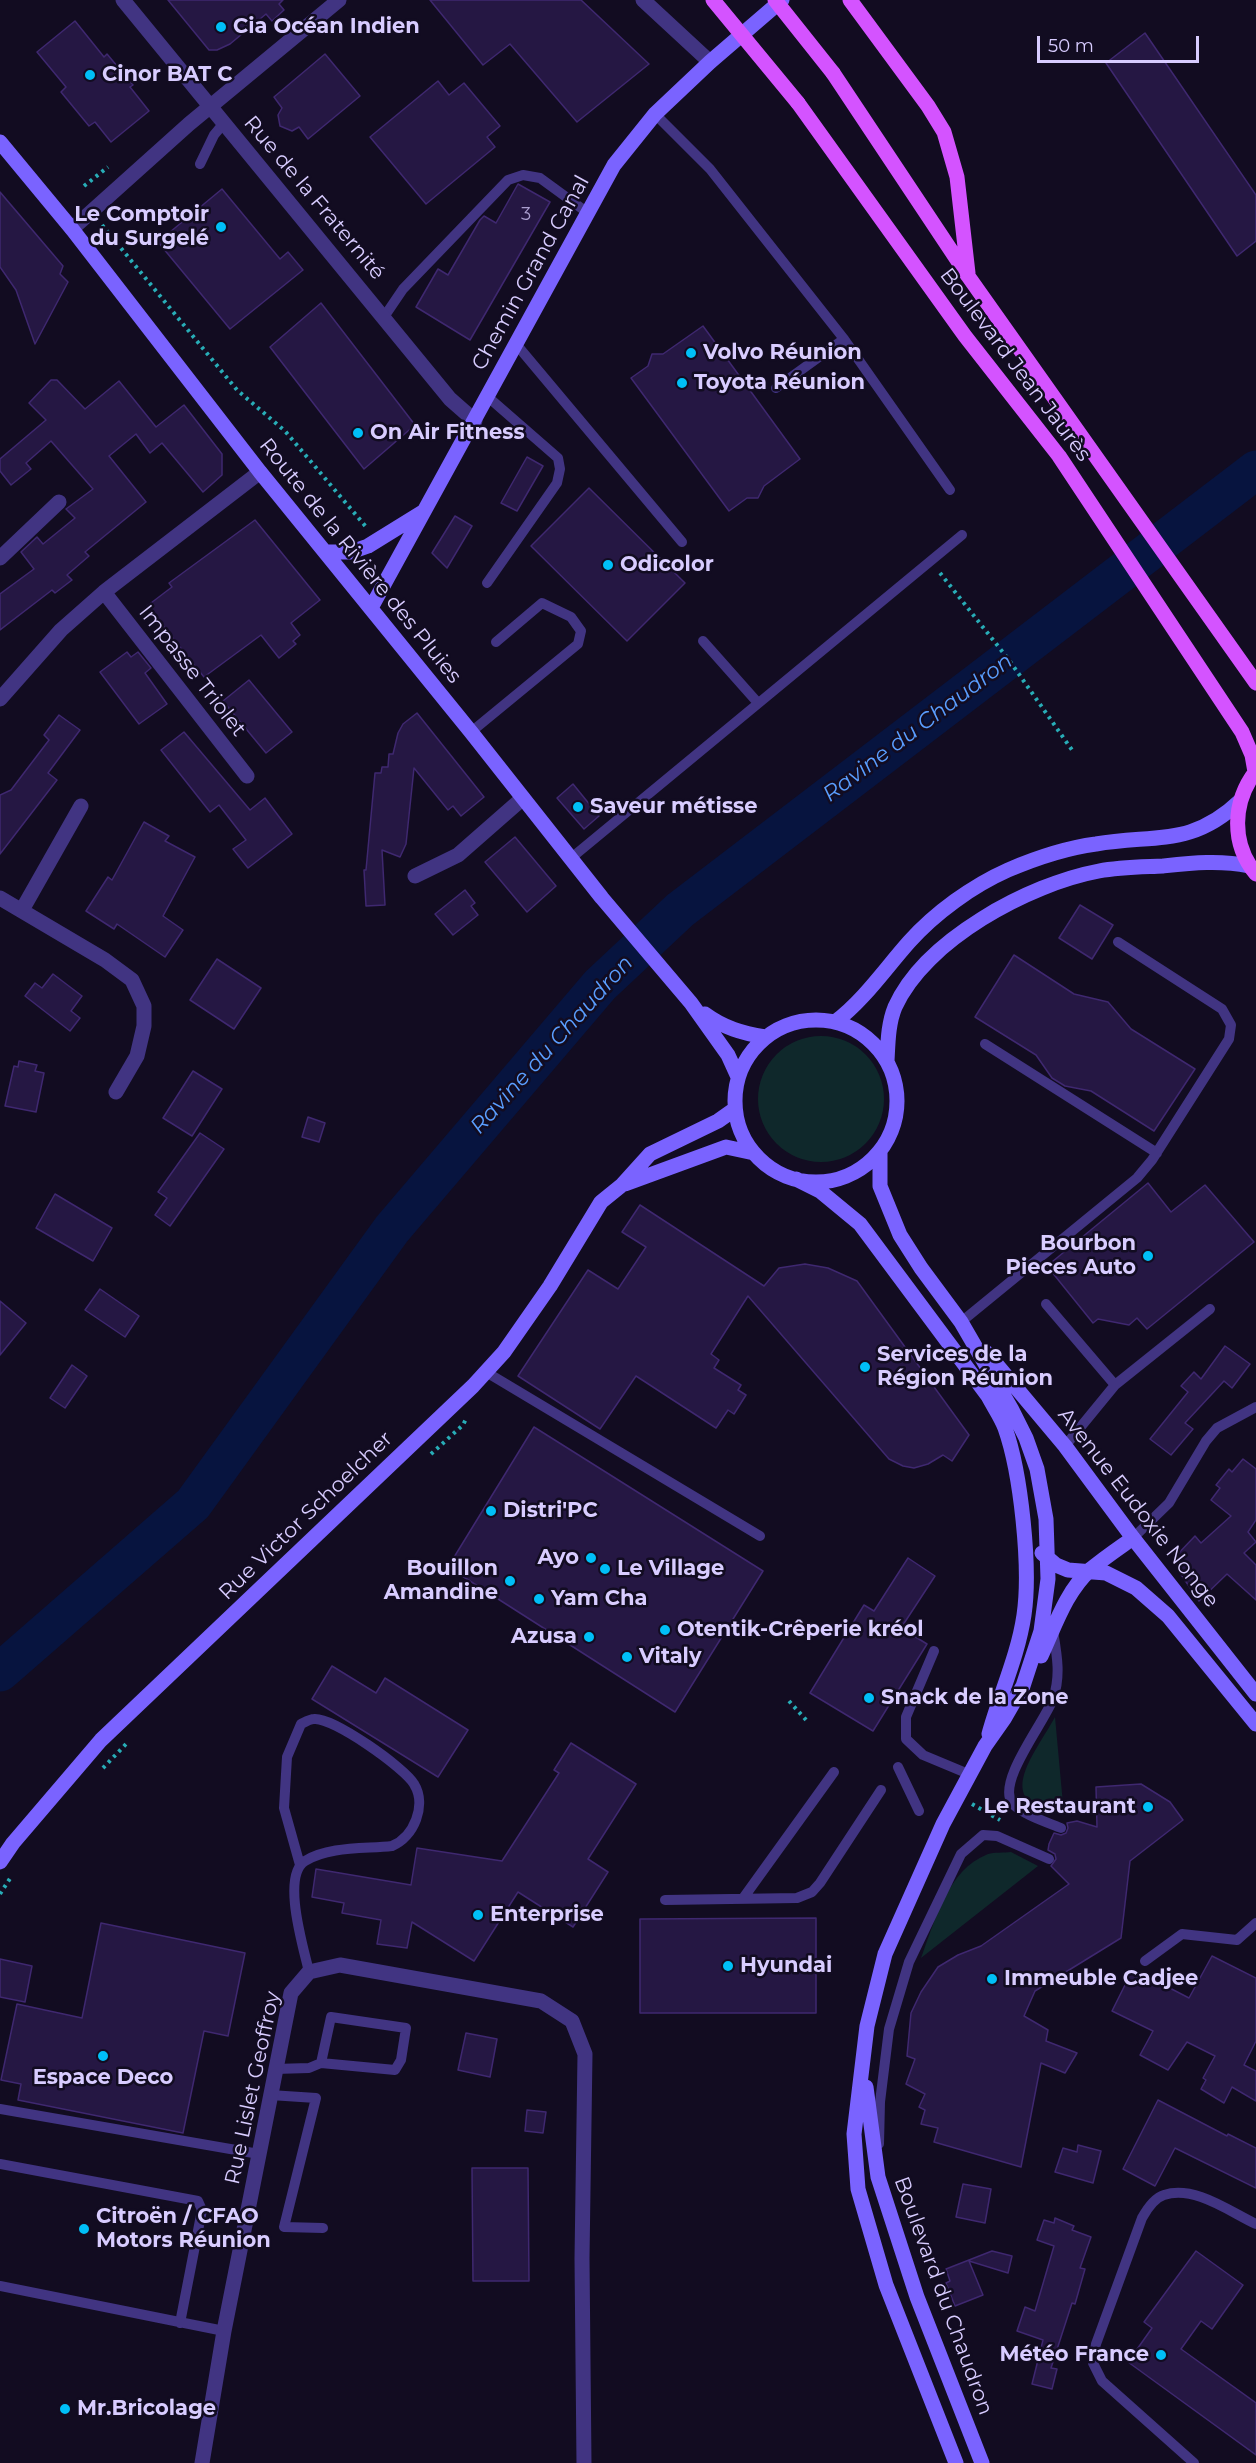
<!DOCTYPE html>
<meta charset="utf-8">
<style>
body{margin:0}
#map{position:relative;width:1256px;height:2463px;overflow:hidden;background:#120c21;font-family:Montserrat,sans-serif}
canvas{display:block}
.scale{position:absolute;left:1037px;top:36px;width:162px;height:27px;box-sizing:border-box;border:3px solid #d8ccff;border-top:0;padding-left:8px;font-size:18px;line-height:21px;white-space:nowrap;color:#d8ccff;-webkit-text-stroke:4px #120c21;paint-order:stroke}
</style>
<div id="map">
<canvas width="1256" height="2463"></canvas>
<div class="scale">50 m</div>
</div>
<script>
const ctx = document.querySelector('canvas').getContext('2d');
ctx.lineJoin = 'round';
function paint(path, color) { ctx.fillStyle = color; ctx.fill(path, 'evenodd'); }
function trace(path, color, width, dash) { ctx.strokeStyle = color; ctx.lineWidth = width; ctx.lineCap = dash ? 'butt' : 'round'; ctx.setLineDash(dash || []); ctx.stroke(path); }
function drawText(font, color, halo, rows, align = 'center') {
  ctx.font = font + ' Montserrat,sans-serif'; ctx.lineWidth = 5; ctx.setLineDash([]); ctx.textBaseline = 'middle'; ctx.strokeStyle = halo; ctx.fillStyle = color; for (const [text, x, y, turn = 0] of rows) {
    ctx.save(); ctx.translate(x, y); ctx.rotate((+turn || 0) * Math.PI / 180); ctx.textAlign = isNaN(turn) ? turn : align; if (halo) ctx.strokeText(text, 0, 0); ctx.fillText(text, 0, 0); ctx.restore();
  }
}
paint(new Path2D(`
 M758 1099a63 63 0 1 1 126 0a63 63 0 1 1-126 0Z
 M1055 1717 1064 1815C990 1804 1033 1757 1055 1717Z
 M1011 1852 1038 1866 921 1958C935 1921 947 1870 988 1854 994 1852 1004 1853 1011 1852Z`), '#0f282b');
trace(new Path2D(`
 M0 1672 193 1504 392 1229 600 985 680 910 1256 470`), '#07143f', 39);
const building = new Path2D(`
 M168 0H283L279 4 284 10 272 21 266 14 230 44 217 50H209Z
 M430 0H581L649 64 577 122 510 44 483 65Z
 M75 21 104 57 107 54 133 85 130 87 149 111 111 142 95 122 89 126 61 92 66 87 37 52Z
 M1145 33 1256 195V241L1237 256 1106 63Z
 M325 54 360 96 308 139 299 127 292 131 280 126 278 115 282 108 274 97Z
 M438 81 449 95 464 83 500 126 487 137 495 147 426 204 370 137Z
 M518 184 550 202 470 340 416 307 438 269 448 275 480 220 484 216 496 223Z
 M222 189 280 259 288 252 303 270 230 329 158 242Z
 M0 192 63 266 60 274 68 282 35 344 16 290 0 267Z
 M321 303 415 425 364 469 270 347Z
 M703 326 800 459 764 486 758 498H747L729 511 631 378 648 366 652 354H663Z
 M51 380H57L85 409 119 381 156 427 184 405 222 454V475L203 492 162 443 150 453 136 434 109 456 146 502 85 552 89 556 67 575 72 580 55 593 52 590 0 630V594L34 569 21 552 37 537 43 544 75 518 66 509 93 489 51 441 26 463 31 469 11 485 0 471V459L46 420 29 403Z
 M527 457 543 466 517 511 501 503Z
 M589 488 685 583 627 641 531 546Z
 M455 516 472 526 447 568 432 553Z
 M255 520 320 600 291 623 300 635 293 641 296 644 279 658 261 635 204 677 147 606 172 587 169 583Z
 M127 652 131 657 138 652 151 668 145 673 167 704 139 724 100 672Z
 M249 680 292 732 266 753 223 701Z
 M417 713 484 797 461 816 453 806 448 810 414 768 406 844 400 857 382 850 385 905 366 906 364 870H366L375 773H381L382 767H388L389 754H393L398 733 403 724Z
 M59 715 80 730 48 773 57 780 0 854V795L11 790 49 740 44 735Z
 M184 732 250 810 265 798 292 834 248 868 233 849 246 840 219 805 210 812 161 750Z
 M573 784 599 816 584 829 557 798Z
 M144 822 169 836 165 841 195 857 163 916 183 930 165 957 117 924 114 929 86 911 108 877 112 880Z
 M515 837 556 886 527 912 485 862Z
 M465 890 475 903 471 906 478 915 453 935 435 914Z
 M1080 905 1113 925 1092 959 1059 938Z
 M1014 955 1074 994 1108 1002 1131 1029 1195 1069 1154 1131 1091 1091 1065 1086 1052 1078 1036 1055 975 1017Z
 M217 959 261 988 234 1029 190 1000Z
 M53 974 82 996 71 1011 80 1018 70 1031 25 996 35 983 42 988Z
 M19 1061 37 1065 35 1071 44 1073 36 1112 5 1106 14 1066 18 1067Z
 M193 1071 222 1089 192 1136 163 1118Z
 M308 1117 325 1123 319 1142 302 1137Z
 M200 1133 224 1149 170 1226 155 1215 167 1198 158 1192Z
 M1148 1183 1171 1212 1205 1185 1254 1242 1147 1329 1137 1318 1129 1325 1098 1319 1093 1323 1047 1266Z
 M55 1194 112 1228 93 1261 36 1228Z
 M640 1205 764 1286 779 1268 805 1264 828 1268 857 1281 969 1435 952 1461 943 1455 928 1464 914 1468 903 1466 889 1459 748 1296 711 1354 719 1360 714 1368 741 1385 738 1390 746 1395 734 1414 728 1410 716 1428 636 1376 600 1429 518 1376 588 1270 618 1289 646 1247 622 1232Z
 M100 1289 139 1316 125 1337 85 1310Z
 M0 1301 26 1323 0 1355Z
 M1225 1346 1250 1364 1232 1388 1224 1381 1185 1423 1193 1429 1171 1455 1150 1439 1188 1392 1181 1386 1194 1372 1201 1379Z
 M72 1365 87 1376 65 1408 50 1398Z
 M534 1427 763 1571 675 1712 448 1567Z
 M1243 1459 1256 1469V1520L1248 1532 1256 1542 1244 1553 1256 1565V1600L1227 1574 1199 1601 1178 1570 1182 1566 1175 1557 1195 1536 1201 1543 1231 1516 1211 1500 1220 1488 1216 1485 1229 1469 1232 1472Z
 M908 1558 935 1576 901 1628 927 1644 873 1731 810 1693 864 1605 874 1611Z
 M332 1666 376 1693 385 1678 468 1730 438 1777 312 1699Z
 M571 1743 636 1784 588 1859 608 1872 573 1927 518 1892 474 1961 412 1922 407 1948 377 1944 381 1920 342 1913 344 1903 312 1897 316 1869 411 1885 417 1848 502 1861 559 1773 554 1770Z
 M1141 1784 1170 1802 1183 1820 1130 1861 1121 1938 1035 1991 1024 2016 1048 2030 1046 2041 1077 2053 1065 2073 1041 2063 1021 2167 934 2142 938 2128 921 2124 925 2110 919 2107 925 2094 906 2084 915 2059 907 2056 911 2013 921 1992 938 1967 958 1955 981 1946 1069 1884 1051 1866 1056 1859 1055 1854 1048 1850 1049 1844 1054 1833 1061 1835 1066 1833 1068 1828 1067 1823 1077 1821 1097 1827 1096 1787Z
 M816 1918V2013H640V1919Z
 M101 1923 245 1953 228 2036 204 2031 183 2133 18 2100 21 2084 1 2080 17 2004 82 2018Z
 M1212 1956 1256 1978V2041L1244 2065 1256 2071V2101L1232 2087 1224 2103 1201 2089 1206 2080 1203 2078 1215 2056 1187 2042 1168 2070 1140 2055 1153 2031 1112 2011 1133 1969 1189 1998Z
 M0 1959 32 1966 25 2002 0 1997Z
 M466 2033 497 2039 490 2077 458 2070Z
 M1158 2100 1227 2136 1228 2134 1256 2148V2188L1175 2148 1155 2186 1123 2169Z
 M527 2110 546 2112 543 2133 525 2131Z
 M1078 2145 1101 2151 1093 2183 1055 2172 1063 2148 1077 2152Z
 M472 2168H528L529 2281H473Z
 M963 2184 991 2189 985 2223 956 2217Z
 M1055 2218 1074 2226 1072 2230 1091 2237 1080 2268 1085 2269 1075 2304 1072 2303 1051 2368 1057 2369 1052 2389 1032 2384 1043 2340 1017 2331 1025 2307 1035 2311 1054 2246 1037 2240 1044 2220 1054 2223Z
 M992 2251 1012 2256 1008 2273 969 2261 983 2295 955 2306 946 2283 950 2281 946 2269Z
 M1196 2251 1243 2285 1212 2329 1201 2321 1181 2349 1256 2403V2455L1128 2362 1152 2328 1144 2322Z`);
paint(building, '#251743');
trace(building, '#3f2870', 1.5);
trace(new Path2D(`
 M84 186 108 167
 M102 225 237 390 285 431 367 528
 M940 573 1009 660 1072 750
 M431 1454 463 1425 466 1419
 M789 1701 807 1721
 M103 1768 129 1741
 M972 1804 1000 1820
 M0 1894 11 1877`), '#28adb7', 4, [3, 4.5]);
trace(new Path2D(`
 M655 114 710 169 844 339 950 490
 M200 164 214 135 224 123
 M384 317 403 289 508 180 523 175 540 178 588 213
 M516 344 682 542
 M776 388 844 339
 M487 583 557 483 560 469 558 458 488 397
 M703 641 758 703
 M471 732 578 644 581 631 571 617 542 603 496 642
 M570 859 962 535
 M985 1044 1157 1153
 M1046 1304 1115 1385
 M961 1322 1137 1178 1152 1160 1229 1039 1231 1025 1222 1009 1118 942
 M486 1372 760 1536
 M1065 1446 1115 1385 1210 1309
 M1133 1538 1169 1503 1206 1441 1217 1428 1256 1407
 M1053 1631C1057 1655 1061 1676 1053 1699 1044 1723 997 1781 1012 1803 1019 1813 1049 1823 1061 1828
 M934 1651 906 1717V1739L923 1755 971 1775
 M898 1767 919 1811
 M300 1865 284 1808 287 1757 301 1724C305 1722 310 1719 314 1719 333 1717 405 1768 414 1784 427 1805 414 1837 392 1846 365 1849 329 1846 305 1861 281 1876 304 1949 309 1972
 M744 1897 834 1772
 M665 1900 797 1898 812 1892 820 1883 881 1790
 M1145 1961 1182 1934 1237 1940 1256 1923
 M275 2069 309 2068 321 2063 395 2070 401 2060 406 2028 331 2017 321 2063
 M270 2095 316 2098 284 2227 323 2228
 M0 2109 259 2154
 M879 2144 880 2102 889 2029 909 1962 961 1854 983 1835 997 1836 1049 1859
 M0 2164 198 2201 202 2210 180 2323
 M0 2286 224 2331
 M1194 2463 1102 2381 1093 2363 1096 2344 1142 2218C1147 2209 1154 2198 1164 2195 1195 2185 1230 2212 1256 2224`), '#413482', 10);
trace(new Path2D(`
 M123 0 450 399 475 421
 M643 0 710 62
 M72 229 189 124 339 0
 M0 558 59 502
 M104 592 247 776
 M0 699 61 630 104 592 260 472
 M415 876 458 855 523 798
 M0 898 105 960 132 980 144 1006V1026L137 1056 116 1092
 M22 910 81 806
 M202 2463 224 2331 291 1993 309 1972 340 1965 541 2001 572 2021 585 2054 582 2258 584 2463`), '#413482', 15);
trace(new Path2D(`
 M0 142 72 229 260 472 471 732 602 898 691 1003 728 1055 738 1077
 M326 552H351L368 546 423 512
 M371 608 614 165 655 114 710 62 782 0
 M705 1014C724 1028 742 1033 765 1037
 M735 1101a81 81 0 1 1 162 0a81 81 0 1 1-162 0Z
 M835 1022C864 1000 885 969 909 942 935 913 972 886 1008 870 1036 858 1066 848 1096 844 1155 834 1192 847 1240 801
 M887 1061C888 1043 888 1024 895 1007 925 940 1029 884 1099 871 1120 867 1142 867 1163 866 1192 863 1220 860 1249 866
 M880 1152V1186L900 1235 921 1268 961 1322 1012 1410 1026 1438 1037 1469 1046 1519 1048 1579 1041 1631 1023 1686 1004 1719 985 1746 943 1824 885 1954 867 2026 854 2134 858 2189 886 2285 956 2463
 M796 1179 820 1191 860 1224 988 1396C993 1406 1001 1417 1005 1428 1021 1473 1031 1568 1024 1615 1018 1656 1000 1694 989 1734
 M625 1184 726 1147 754 1153
 M987 1353 1065 1446 1133 1538 1256 1694
 M1042 1553 1056 1565 1068 1570 1106 1573 1136 1588 1168 1616 1256 1724
 M1041 1656C1055 1626 1066 1591 1091 1569 1104 1558 1119 1548 1133 1538
 M0 1862 13 1843 101 1740 473 1386 504 1352 550 1286 601 1202 622 1185 650 1154 718 1121 735 1109
 M866 2087 878 2177 917 2297 982 2463`), '#7a63ff', 15);
trace(new Path2D(`
 M850 0 928 106 944 132 957 177 968 273
 M833 73 968 276 1256 683
 M798 103 965 336 1059 456 1242 732 1252 755 1255 772
 M1256 771C1232 802 1231 844 1256 874`), '#d453ff', 15);
trace(new Path2D(`
 M713 0 798 103
 M775 0 833 73`), '#d453ff', 15);
for (const [x, y, r, color] of [
 [221,27,6,"#00bff7"],
 [90,75,6,"#00bff7"],
 [221,227,6,"#00bff7"],
 [691,353,6,"#00bff7"],
 [682,383,6,"#00bff7"],
 [358,433,6,"#00bff7"],
 [608,565,6,"#00bff7"],
 [578,807,6,"#00bff7"],
 [1148,1256,6,"#00bff7"],
 [865,1367,6,"#00bff7"],
 [491,1511,6,"#00bff7"],
 [591,1558,6,"#00bff7"],
 [605,1569,6,"#00bff7"],
 [510,1581,6,"#00bff7"],
 [539,1599,6,"#00bff7"],
 [665,1630,6,"#00bff7"],
 [589,1637,6,"#00bff7"],
 [627,1657,6,"#00bff7"],
 [869,1698,6,"#00bff7"],
 [1148,1807,6,"#00bff7"],
 [478,1915,6,"#00bff7"],
 [728,1966,6,"#00bff7"],
 [992,1979,6,"#00bff7"],
 [103,2056,6,"#00bff7"],
 [84,2229,6,"#00bff7"],
 [1161,2355,6,"#00bff7"],
 [65,2409,6,"#00bff7"]
]) { const dot = new Path2D(); dot.arc(x, y, r, 0, 2 * Math.PI); ctx.fillStyle = color; ctx.fill(dot); trace(dot, '#120c21', 2); }
drawText('18px', '#ab9fd0', null, [
 ["3",526,215]
]);
drawText('bold 21px', '#d8ccff', '#120c21', [
 ["Cia Océan Indien",233,27],
 ["Cinor BAT C",102,75],
 ["Le Comptoir",209,215,"right"],
 ["du Surgelé",209,239,"right"],
 ["Volvo Réunion",703,353],
 ["Toyota Réunion",694,383],
 ["On Air Fitness",370,433],
 ["Odicolor",620,565],
 ["Saveur métisse",590,807],
 ["Bourbon",1136,1244,"right"],
 ["Pieces Auto",1136,1268,"right"],
 ["Services de la",877,1355],
 ["Région Réunion",877,1379],
 ["Distri'PC",503,1511],
 ["Ayo",579,1558,"right"],
 ["Bouillon",498,1569,"right"],
 ["Amandine",498,1593,"right"],
 ["Le Village",617,1569],
 ["Yam Cha",551,1599],
 ["Otentik-Crêperie kréol",677,1630],
 ["Azusa",577,1637,"right"],
 ["Vitaly",639,1657],
 ["Snack de la Zone",881,1698],
 ["Le Restaurant",1136,1807,"right"],
 ["Enterprise",490,1915],
 ["Hyundai",740,1966],
 ["Immeuble Cadjee",1004,1979],
 ["Espace Deco",103,2078,"center"],
 ["Citroën / CFAO",96,2217],
 ["Motors Réunion",96,2241],
 ["Météo France",1149,2355,"right"],
 ["Mr.Bricolage",77,2409]
], 'left');
drawText('21px', '#d8ccff', '#120c21', [
 ["Rue de la Fraternité",314,198,50],
 ["Chemin Grand Canal",531,273,-61],
 ["Boulevard Jean Jaurès",1015,365,53],
 ["Route de la Rivière des Pluies",360,561,51],
 ["Impasse Triolet",192,671,52],
 ["Avenue Eudoxie Nonge",1138,1508,52],
 ["Rue Victor Schoelcher",306,1516,-44],
 ["Rue Lislet Geoffroy",253,2088,-78],
 ["Boulevard du Chaudron",943,2296,70]
]);
drawText('italic 22px', '#5a9eff', '#120c21', [
 ["Ravine du Chaudron",918,728,-37],
 ["Ravine du Chaudron",552,1045,-48]
]);
</script>
